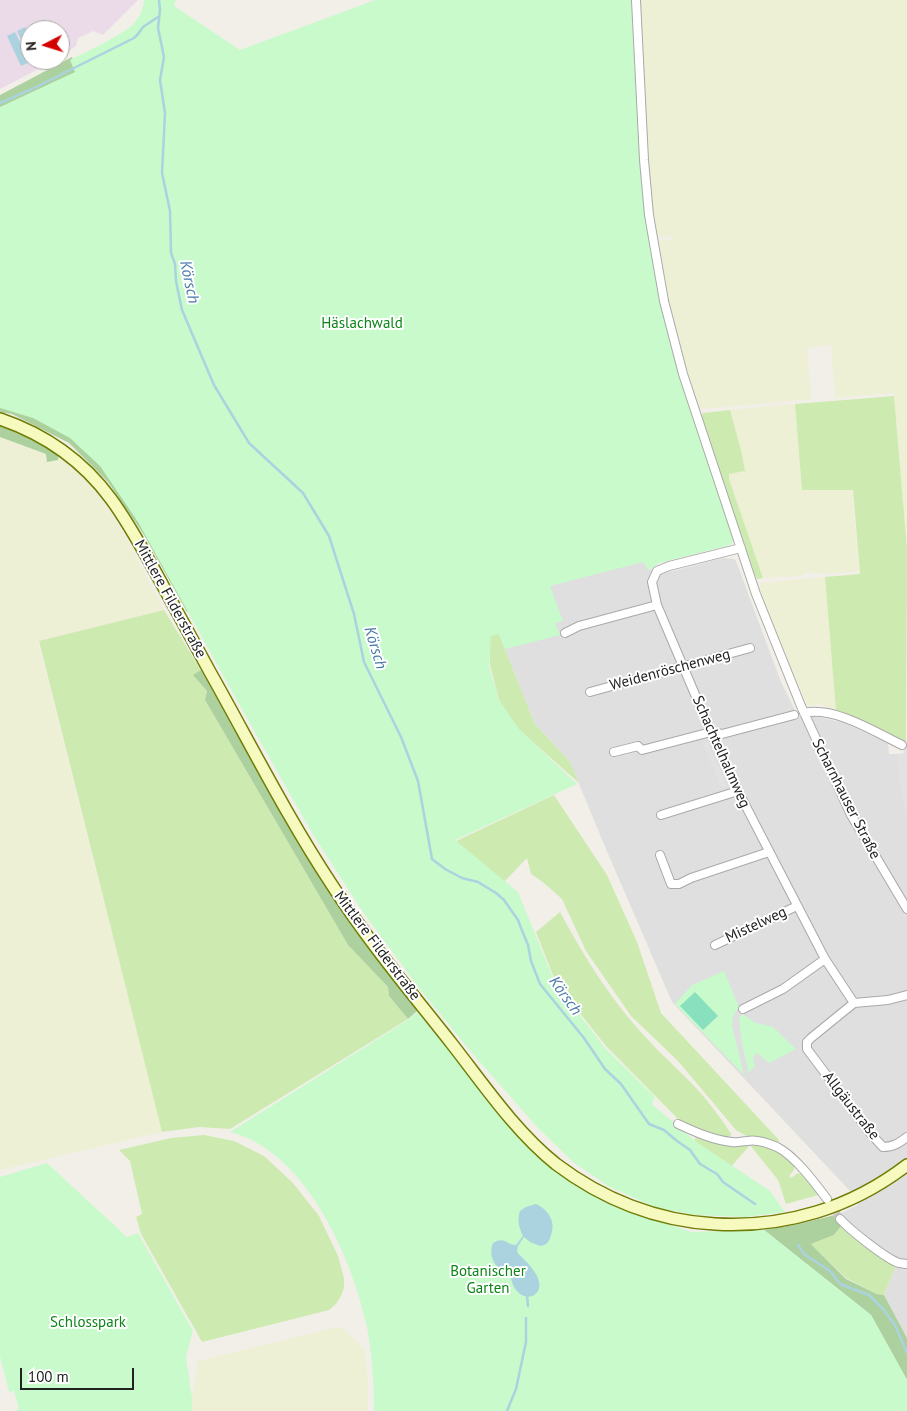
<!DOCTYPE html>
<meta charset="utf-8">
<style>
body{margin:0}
#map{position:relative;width:907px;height:1411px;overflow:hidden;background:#f2efe9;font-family:"PT Sans",sans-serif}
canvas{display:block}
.north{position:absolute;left:20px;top:20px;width:50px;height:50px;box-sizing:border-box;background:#fff;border:1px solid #a7a7a7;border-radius:50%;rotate:265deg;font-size:14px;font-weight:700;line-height:20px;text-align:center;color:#222}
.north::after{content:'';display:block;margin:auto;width:18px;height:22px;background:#d40000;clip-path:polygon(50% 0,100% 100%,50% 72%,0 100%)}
.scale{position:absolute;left:20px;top:1368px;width:114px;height:22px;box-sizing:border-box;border:2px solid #222;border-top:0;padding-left:6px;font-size:15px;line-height:18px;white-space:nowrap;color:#222;-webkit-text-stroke:4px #fff;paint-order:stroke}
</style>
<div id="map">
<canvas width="907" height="1411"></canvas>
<div class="north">N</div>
<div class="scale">100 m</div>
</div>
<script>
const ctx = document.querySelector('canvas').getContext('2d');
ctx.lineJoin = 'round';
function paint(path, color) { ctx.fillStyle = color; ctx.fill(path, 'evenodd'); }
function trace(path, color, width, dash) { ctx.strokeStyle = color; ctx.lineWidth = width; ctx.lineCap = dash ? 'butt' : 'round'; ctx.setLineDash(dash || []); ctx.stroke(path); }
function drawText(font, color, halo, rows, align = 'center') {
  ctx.font = font + ' "PT Sans",sans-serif'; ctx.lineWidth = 4; ctx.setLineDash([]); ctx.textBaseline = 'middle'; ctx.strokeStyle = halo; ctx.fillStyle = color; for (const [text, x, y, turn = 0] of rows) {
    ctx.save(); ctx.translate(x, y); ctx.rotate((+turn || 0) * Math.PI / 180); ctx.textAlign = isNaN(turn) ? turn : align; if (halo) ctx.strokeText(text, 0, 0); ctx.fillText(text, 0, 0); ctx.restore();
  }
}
paint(new Path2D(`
 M723 558 734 559 736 561 781 682 798 716 820 717 844 723 888 743 889 754H898L900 782 907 813V1338L884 1295 896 1265 842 1225 839 1214 858 1205 851 1192 672 1002 603 842 570 762 535 724 496 627 525 589 643 562 647 568 661 574Z`), '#e0dfdf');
paint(new Path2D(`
 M0 0H138L103 35 93 31 78 38 76 46 60 57V30H30V60H56L0 89Z`), '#ebdbe8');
paint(new Path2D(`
 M640 0H907V549L893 393 835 398 831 345 807 348 811 399 701 409 697 406 683 364 667 299 657 243 658 241 672 240V236L659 237 657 236 655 233 650 192 647 154Z
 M795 404 802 490H852L859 571 830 574 808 572 800 576 763 578 729 479 728 474 745 471 738 439 730 410Z
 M0 437 46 454H59L91 485 112 514 130 545 164 610 38 642 162 1132 0 1170Z
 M825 577 836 711 818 704 807 706 773 627 759 586 761 583 770 582Z
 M337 1327 345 1330 358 1342 365 1351 368 1378V1411H192V1398L198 1361Z`), '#eef0d5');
paint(new Path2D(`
 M894 396 907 549 906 743 836 711 825 577 860 574 853 490H802L795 404Z
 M730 410 742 454 745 471 729 474V479L763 578 758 579 756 578 701 417 703 413Z
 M164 610 201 670 194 675 207 691 205 700 348 945 388 987 389 996 408 1019 230 1129 199 1127 162 1132 39 641Z
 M496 627 535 724 570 762 579 783 516 727 499 700 490 665 489 637Z
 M554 795 607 875 637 942 661 1013 779 1140 777 1145 750 1138 736 1130 678 1061 631 1016 586 951 562 899 544 883 531 874 527 858 503 883 452 843Z
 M560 912C581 951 604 989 633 1023 653 1047 676 1067 697 1089 710 1103 721 1119 732 1135L726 1138 697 1130 678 1119 606 1046 556 983 536 932Z
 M204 1135 234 1141 264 1156 293 1183 319 1216 338 1256 344 1278V1288L341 1296 336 1304 329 1310 202 1342 141 1234 136 1217 142 1214 130 1161 119 1150 171 1138Z
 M696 1135 731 1145H751L756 1144 776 1149 794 1163V1170L789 1176 791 1178 798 1173 808 1178 818 1195 786 1204 778 1180 750 1145 724 1175 693 1146Z
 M842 1225 896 1265 884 1295 877 1294 846 1278 811 1244 834 1235Z`), '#cdebb0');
paint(new Path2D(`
 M72 57 79 73 0 135V95Z
 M0 404 34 412 114 466 196 607 187 612 144 535 108 482 69 443 12 414 0 412Z
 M0 426 46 445 59 454 58 460 47 462 46 454 0 437Z
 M201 670 308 857 358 932 417 1011 408 1019 389 996 388 987 348 945 205 700 207 691 193 675Z
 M839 1214 842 1225 834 1235 811 1244 846 1279 877 1294 884 1295 907 1338V1380L871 1315 764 1230 799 1224Z`), '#add19e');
paint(new Path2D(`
 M144 0H176L174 6 240 50 375 0H633L645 210 653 263 663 313 676 362 731 528 733 541 731 544 727 546 659 563 650 570 647 568 643 562 550 586 563 621 555 623 560 635 505 649 499 634 491 636 489 667 499 700 519 729 577 784 455 840 518 892 555 983 605 1048 655 1097 652 1104 695 1141 770 1191 785 1212 745 1217 696 1215 657 1208 608 1186 573 1162 537 1127 472 1053 419 988 363 912 312 833 234 695 138 522 100 466 70 438 33 418 0 408V107L75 72 70 60C84 53 127 33 135 22 141 15 143 8 144 0Z
 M724 971 739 1007 733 1016 732 1025 744 1075 675 1004 692 985Z
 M417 1012 520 1137 559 1172 602 1200 618 1207 691 1232 764 1230 871 1315 907 1380V1411H374C374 1383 372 1355 367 1327 352 1258 306 1151 230 1132L408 1020Z
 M742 1014 756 1023 773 1027 796 1049 769 1063 757 1053 753 1057 755 1067 749 1072 742 1044 739 1018Z
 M47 1163 127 1237 138 1233 193 1331 186 1357 192 1398V1411H14L19 1409 14 1391 9 1392 0 1356V1177Z`), '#c8facc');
paint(new Path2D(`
 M695 992 718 1016 703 1030 680 1006Z`), '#88e0be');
paint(new Path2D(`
 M707 740 727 787 722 789 702 742Z
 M907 746V813L900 782 898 754 904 753 903 747Z`), '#e2e2e2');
paint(new Path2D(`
 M25 27 30 38V59L17 31Z
 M15 32 30 62 21 66 7 36Z
 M536 1204C549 1210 556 1222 551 1235 549 1242 547 1245 540 1246L530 1242 524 1237 518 1246 517 1252C524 1260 532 1266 537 1276 547 1296 523 1306 513 1285 511 1279 510 1276 512 1270 509 1270 506 1270 504 1270 492 1267 489 1252 493 1243 506 1236 505 1245 516 1245L523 1236C519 1228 517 1220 520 1211L526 1207Z`), '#aad3df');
trace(new Path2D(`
 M159 0 160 10 158 28 164 57 160 80 165 113 162 173 170 211 171 253 175 264 176 281 182 310 214 385 249 443 303 493 329 536 354 614 364 662 401 737 418 781 432 859 445 869 462 878 478 882 496 893 504 900 518 920 521 928 528 945 531 961 540 984 584 1038 605 1069 621 1084 649 1124 664 1130 677 1141 690 1150 700 1164 717 1174 723 1182 755 1204
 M0 103 32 89 134 38 138 34 143 27 158 17
 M798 1245 805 1255 830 1271 840 1284 869 1295 883 1309 895 1325 907 1353
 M527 1296 528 1306
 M507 1411 516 1389 526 1342V1318`), '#aad3df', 2.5);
trace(new Path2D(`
 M829 1203 840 1219`), '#c8c6c1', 8, [8, 4]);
const minor = new Path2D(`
 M636 0 644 160 649 215 664 301 683 374 756 594 801 706 851 815 907 909
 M741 548 669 566 657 571 652 582 657 605 711 732 738 791 825 959 854 1003
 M565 633 579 626 657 605
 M590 692 750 648
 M804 713C834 706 875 732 902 745
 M614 752 638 746 642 750 711 732 722 734 794 715
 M661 815 738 791
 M660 855 671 884H679L691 878 769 852
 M715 945 797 906
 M907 995 888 1000 854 1003 811 1038 807 1042V1049L870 1133 883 1147C894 1147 899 1143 907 1137
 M743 1009 783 989 825 959
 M678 1124C695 1132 713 1140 732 1142 737 1143 742 1141 747 1141 757 1139 768 1143 777 1147 795 1156 815 1183 827 1199
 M840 1219C849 1229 886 1259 899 1263 902 1263 904 1264 907 1264`);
const secondary = new Path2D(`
 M0 419C44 434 83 461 111 499 128 522 142 548 156 573 174 606 192 639 210 672 250 743 287 817 332 885 368 941 411 992 452 1044 484 1085 515 1131 556 1164 602 1199 657 1221 715 1224 785 1228 851 1208 907 1165`);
trace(minor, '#a9a9a9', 10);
trace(secondary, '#707d05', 14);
trace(minor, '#fff', 8);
trace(secondary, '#f7fabf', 11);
drawText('15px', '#0c8416', '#fff', [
 ["Häslachwald",362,324],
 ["Botanischer",488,1272],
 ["Garten",488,1289],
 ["Schlosspark",88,1323]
]);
drawText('15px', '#222', '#fff', [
 ["Mittlere Filderstraße",170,599,61],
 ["Weidenröschenweg",670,670,-15],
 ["Schachtelhalmweg",721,752,66],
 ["Scharnhauser Straße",846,799,63],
 ["Mistelweg",756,925,-25],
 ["Mittlere Filderstraße",377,946,53],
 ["Allgäustraße",851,1106,52]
]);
drawText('italic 16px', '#4a7aab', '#fff', [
 ["Körsch",189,282,78],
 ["Körsch",375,648,73],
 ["Körsch",565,996,54]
]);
</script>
